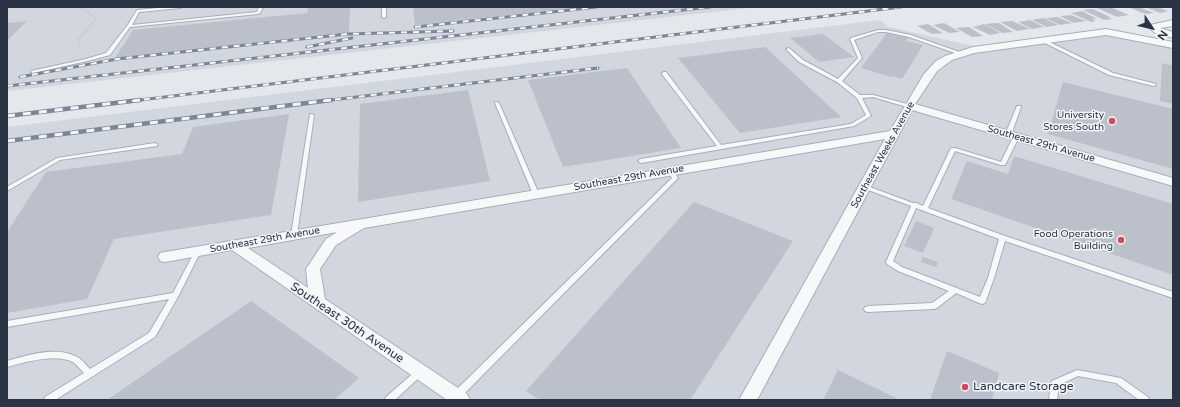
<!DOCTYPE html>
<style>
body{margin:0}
#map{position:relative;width:1180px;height:407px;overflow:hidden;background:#e4e7ec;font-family:"Varela Round",sans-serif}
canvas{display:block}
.frame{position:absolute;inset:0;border:8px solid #2b3445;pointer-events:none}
.north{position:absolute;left:1132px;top:8px;width:40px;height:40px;-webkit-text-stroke:3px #f4f6f9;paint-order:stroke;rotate:125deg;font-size:11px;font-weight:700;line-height:16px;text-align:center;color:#2b3445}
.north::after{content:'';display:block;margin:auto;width:14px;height:18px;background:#2b3445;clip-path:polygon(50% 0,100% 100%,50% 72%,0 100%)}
</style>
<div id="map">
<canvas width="1180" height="407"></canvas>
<div class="frame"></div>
<div class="north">N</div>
</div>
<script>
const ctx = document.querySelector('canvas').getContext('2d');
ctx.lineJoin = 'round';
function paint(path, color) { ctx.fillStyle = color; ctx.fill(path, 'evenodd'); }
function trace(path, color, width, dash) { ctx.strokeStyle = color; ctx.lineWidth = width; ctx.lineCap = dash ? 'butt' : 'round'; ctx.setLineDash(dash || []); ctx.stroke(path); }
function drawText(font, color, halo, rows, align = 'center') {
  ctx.font = font + ' "Varela Round",sans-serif'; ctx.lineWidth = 3; ctx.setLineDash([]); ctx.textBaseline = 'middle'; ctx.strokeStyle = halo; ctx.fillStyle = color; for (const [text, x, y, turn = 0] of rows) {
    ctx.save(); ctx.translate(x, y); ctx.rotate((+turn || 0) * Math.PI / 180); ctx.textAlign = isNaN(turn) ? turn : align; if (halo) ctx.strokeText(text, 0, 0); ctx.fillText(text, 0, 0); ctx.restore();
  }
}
paint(new Path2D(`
 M7 7H758L7 91Z
 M880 20 888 27 992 50 1111 35 1173 48V400H7V127Z`), '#d2d6de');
paint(new Path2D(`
 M308 7H350L349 32 115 58 133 30 307 13Z
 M413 7H571V8L415 25Z
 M1095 7H1110L1129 15 1117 17Z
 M1128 7H1139L1154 13 1145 14Z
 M1145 7H1157L1168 11 1160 13Z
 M1093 9 1110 17H1108L1112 19 1104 20 1083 10Z
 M1082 11 1097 19H1092L1096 21 1091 22 1071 13Z
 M1071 15 1086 21 1074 23 1060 16Z
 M1057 17 1072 23 1060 25 1046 18Z
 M1044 18 1058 25 1047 27 1032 20Z
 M1030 20 1044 27 1032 29 1018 22Z
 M27 21 7 41V23Z
 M1012 21 1030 29 1017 31 1000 22Z
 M944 23 960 32 949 33 933 25Z
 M996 23H999L1013 32 1002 33 985 24Z
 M928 24 943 33 932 34 917 26Z
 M984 24 1000 33 990 35 973 27Z
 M967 27H969L983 36 972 37 956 28Z
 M887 33 908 38 906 41 923 45 902 79 892 76 891 77 861 68Z
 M823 34 854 57 819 62 790 38Z
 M765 47 841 117 740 133 678 58Z
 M1162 63 1173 66V104L1160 101Z
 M627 68 681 148 563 167 528 80Z
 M1063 82 1173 109V169L1048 134Z
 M468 90 490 181 358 202 360 104Z
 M289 114 271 215 114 239 87 299 7 313V232L46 172 182 154 193 127Z
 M1014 156 1173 204V275L951 199 967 161 1008 174Z
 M694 202 793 241 690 400H540L526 391Z
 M916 221 934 228 923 253 904 246Z
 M923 257 938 262 936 267 921 262Z
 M251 301 359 378 334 400H107Z
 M947 351 999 373 992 400H930Z
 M838 370 900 400H823Z`), '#bbc0ca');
const lane = new Path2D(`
 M168 7H182L180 8 139 12 132 25 257 12 259 7H263L260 13 258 14 130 27 110 55 87 61 33 73 31 72V71L86 59 106 53 127 26 137 10Z
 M382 7H386V17L384 18 382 17Z
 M878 30H886L911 35 962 53 958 54 909 37 886 32H878L854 40 862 58 842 81 860 95H873L911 105V107H907L873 97 862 98 871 116 854 126 641 163 638 161 641 159 717 146 662 74V73L664 72H666L721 145 851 124 866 115 857 98 837 82 799 62 786 49 789 48 803 60 838 79 858 58 850 39 851 38Z
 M1041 39H1043L1113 73 1156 84V85L1154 86 1109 75 1041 41Z
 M495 102H497L499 103 539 194 538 195 536 196 533 194 495 103Z
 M1017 106H1021V107L1011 135 1010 136H1006L1005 135Z
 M310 114H312L314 115 297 235 294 237 291 235Z
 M1016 135 1019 137 1005 165H1001L955 151 928 208 1005 236 1173 292V298L1005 241 994 278 985 303 982 304 979 303 956 293 937 308 934 309 868 312 865 311 864 309 865 307 868 306 932 303 949 291 898 271 887 264 886 262 911 206 863 188 862 187 863 186H867L913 203H917L918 204 923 206 951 148H955L1001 162 1013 137ZM916 208 999 239 988 278 980 297 902 267 893 261Z
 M155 143 158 145 157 146 60 160 7 191V187L57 158Z
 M670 169 672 170 678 178 677 179 459 399 456 400 453 399 452 396 453 393 672 178 667 171Z
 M196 249H200L201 251 179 295 155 337 55 400H44L45 397 84 373C81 370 77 365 73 362 56 353 25 362 7 367V361C28 355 58 345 79 358 83 361 87 366 90 369L149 333 169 299 7 327V321L173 293Z
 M420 369 423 370 424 372 423 374 395 400H385L386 397 417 370Z
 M1077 370 1121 378 1148 397 1149 400H1139L1116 383 1078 376 1059 385 1057 400H1049L1051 383 1052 381Z`);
const street = new Path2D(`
 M1173 20V26L1160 28 1173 32V38L1155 33 1149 27 1150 25Z
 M1106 29 1173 42V48L1106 35 974 53 952 60 937 71 915 104 1173 178V186L912 110 757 400H739L885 139 364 228 336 245 320 269 325 299 467 394 470 400H447L232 250 165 262 160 261 158 257 160 253 165 252 890 131 924 74 936 61 945 56 973 47ZM337 232 326 239 306 269 308 288 248 248Z`);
trace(lane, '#a9aeb7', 2);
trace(street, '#a9aeb7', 2);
trace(new Path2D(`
 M81 7 96 19 79 39V49L82 53`), '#c2c5cb', 1.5, [2, 2]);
paint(lane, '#f7f8fa');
paint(street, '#f7f8fa');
const railFar1 = new Path2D(`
 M415 27 597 7
 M307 47 352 38
 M20 77 117 59 347 34 453 31
 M7 86 710 7
 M132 101 901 7
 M323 101 598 68`);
const rail = new Path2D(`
 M7 116 140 100
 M7 141 331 100`);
trace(railFar1, '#7d8696', 3);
trace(rail, '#7d8696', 4.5);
trace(railFar1, '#f4f6f9', 2, [6]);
trace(rail, '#f4f6f9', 3, [8]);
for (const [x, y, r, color] of [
 [1112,121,4,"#d1495b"],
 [1121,240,4,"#d1495b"],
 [965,387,4,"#d1495b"]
]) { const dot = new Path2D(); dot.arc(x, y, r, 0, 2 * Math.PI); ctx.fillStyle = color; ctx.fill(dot); trace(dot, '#f4f6f9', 1.5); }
drawText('10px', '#2b3445', '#f4f6f9', [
 ["University",1104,115],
 ["Stores South",1104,127],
 ["Food Operations",1113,234],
 ["Building",1113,246]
], 'right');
drawText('10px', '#2b3445', '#f4f6f9', [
 ["Southeast 29th Avenue",1041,144,16],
 ["Southeast Weeks Avenue",883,155,-61],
 ["Southeast 29th Avenue",629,178,-10],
 ["Southeast 29th Avenue",265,240,-10]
]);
drawText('12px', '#2b3445', '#f4f6f9', [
 ["Southeast 30th Avenue",347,323,34]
]);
drawText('12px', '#2b3445', '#f4f6f9', [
 ["Landcare Storage",973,387]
], 'left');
</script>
